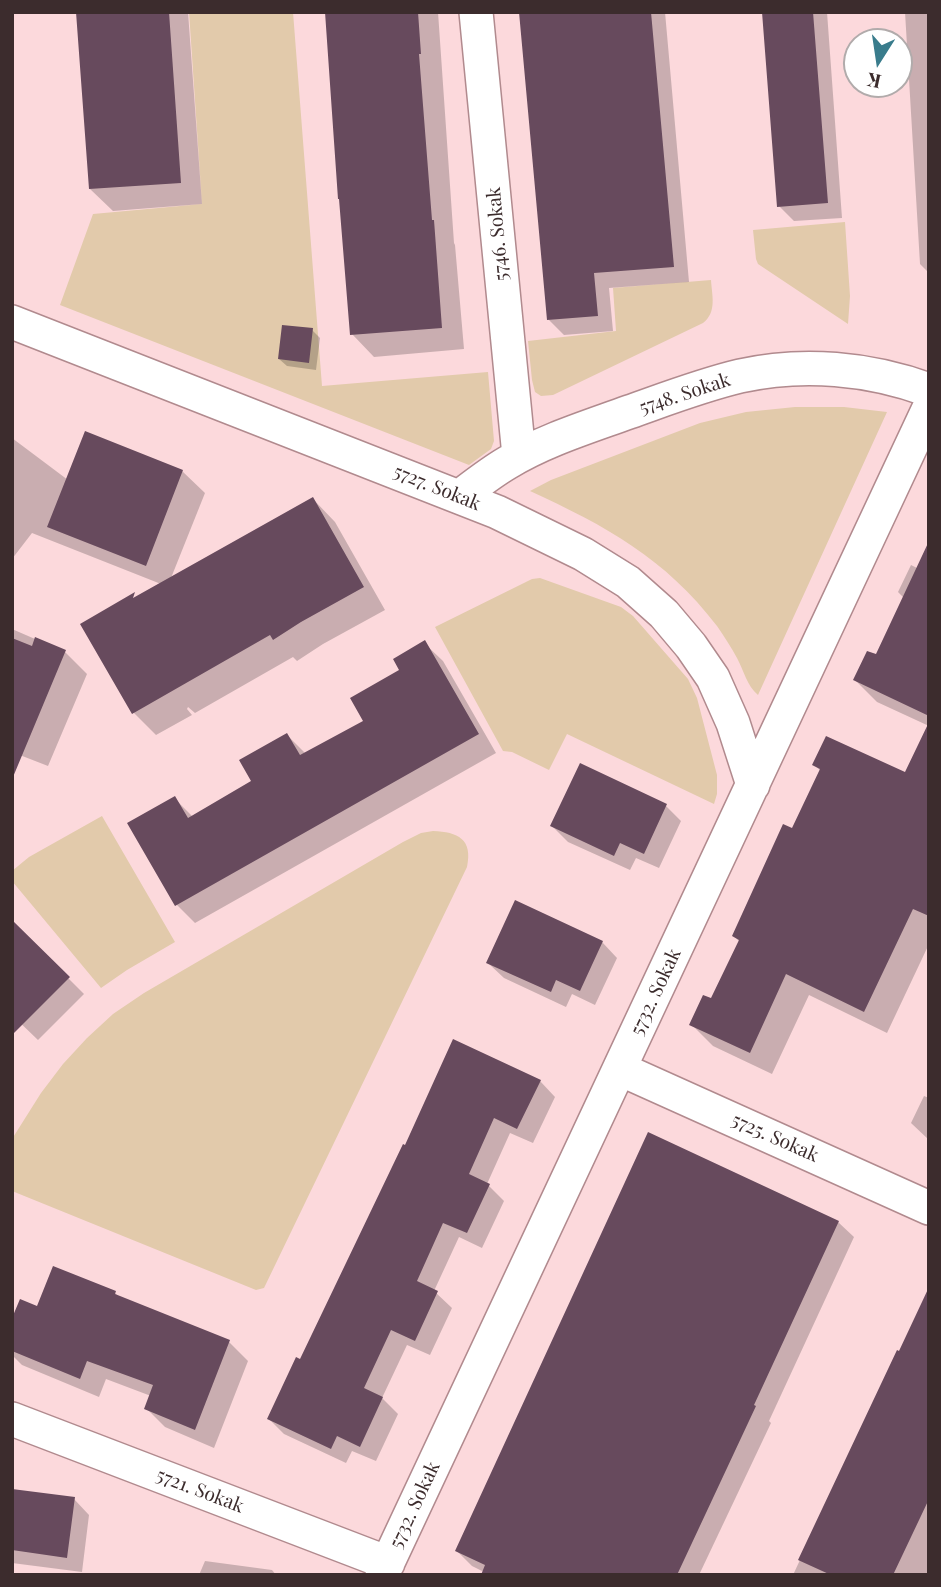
<!DOCTYPE html>
<style>
body{margin:0}
#map{position:relative;width:941px;height:1587px;overflow:hidden;background:#fcd9dc;font-family:"Playfair Display",serif}
canvas{display:block}
.frame{position:absolute;inset:0;border:14px solid #3c2c2d;pointer-events:none}
.north{position:absolute;left:843px;top:28px;width:70px;height:70px;box-sizing:border-box;background:#fff;border:2px solid #b1abab;border-radius:50%;rotate:192deg;font-size:19px;font-weight:700;line-height:28px;text-align:center;color:#3c2c2d}
.north::after{content:'';display:block;margin:auto;width:24px;height:32px;background:#397c8c;clip-path:polygon(50% 0,100% 100%,50% 72%,0 100%)}
</style>
<div id="map">
<canvas width="941" height="1587"></canvas>
<div class="frame"></div>
<div class="north">K</div>
</div>
<script>
const ctx = document.querySelector('canvas').getContext('2d');
ctx.lineJoin = 'round';
function paint(path, color) { ctx.fillStyle = color; ctx.fill(path, 'evenodd'); }
function trace(path, color, width, dash) { ctx.strokeStyle = color; ctx.lineWidth = width; ctx.lineCap = dash ? 'butt' : 'round'; ctx.setLineDash(dash || []); ctx.stroke(path); }
function drawText(font, color, halo, rows, align = 'center') {
  ctx.font = font + ' "Playfair Display",serif'; ctx.lineWidth = 7; ctx.setLineDash([]); ctx.textBaseline = 'middle'; ctx.strokeStyle = halo; ctx.fillStyle = color; for (const [text, x, y, turn = 0] of rows) {
    ctx.save(); ctx.translate(x, y); ctx.rotate((+turn || 0) * Math.PI / 180); ctx.textAlign = isNaN(turn) ? turn : align; if (halo) ctx.strokeText(text, 0, 0); ctx.fillText(text, 0, 0); ctx.restore();
  }
}
paint(new Path2D(`
 M189 12H293L322 386 488 372 494 441 491 449 469 465 60 305 93 214 202 204Z
 M845 222 850 296 848 324 758 264 756 259 753 230Z
 M711 280C712 296 717 312 703 323L553 395 541 396 535 392 532 380 528 341 616 331 613 288Z
 M795 407H844L887 412 758 695C747 686 744 671 737 658 731 647 724 636 717 626 665 558 606 526 530 491L551 480 700 423 746 412Z
 M540 578 621 607 633 616 688 679 697 698 717 775V794L714 804 567 734 549 770 512 752 503 751 435 627 532 579Z
 M102 816 175 942 127 970 101 988 12 881V871L29 857Z
 M433 831C458 832 473 839 467 867L264 1288 256 1290 12 1191V1139L41 1093 63 1064 87 1038 113 1014 144 993 403 842 421 833Z`), '#e2caab');
paint(new Path2D(`
 M78 12H188L202 204 113 211 90 189Z
 M327 12H438L454 243 455 245 464 349 374 357 352 334Z
 M521 12H665L689 282 609 288 613 331 564 335 549 320Z
 M764 12H827L842 218 794 221 779 206Z
 M905 12H929V273L920 264Z
 M312 330 320 338 316 370 287 366 279 359Z
 M12 438 68 480 182 471 205 493 171 578 313 499 335 522 385 610 323 644 297 661 293 657 195 713 188 707 187 709 192 715 156 735 134 713 161 584 32 533 12 559Z
 M911 565 929 574V944L887 1033 809 995 772 1074 713 1046 691 1024 712 1001 740 942 734 936 793 830 821 771 814 765 906 775 929 726 877 702 855 680 877 657 904 598 898 592Z
 M12 629 65 652 87 674 48 766 12 752Z
 M424 643 443 661 496 753 195 923 177 905 174 798 193 817 254 782 287 735 306 754 366 722 401 671Z
 M666 806 681 821 659 868 636 858 630 870 568 842 552 826Z
 M20 930 84 994 38 1040 12 1015Z
 M602 942 617 958 595 1005 572 994 566 1007 504 978 488 963Z
 M540 1081 555 1097 533 1143 510 1133 487 1184 504 1201 482 1248 459 1237 434 1291 452 1308 430 1355 407 1345 382 1398 398 1414 376 1461 352 1451 346 1463 284 1434 269 1419 301 1361 406 1147Z
 M924 1096 929 1098V1140L911 1123Z
 M838 1222 854 1237 769 1421 771 1423 699 1575H483L484 1572 472 1566 457 1551Z
 M929 1291V1575H793L860 1431Z
 M115 1293 120 1298 229 1342 248 1361 214 1448 165 1427 146 1408 151 1396 106 1379 99 1397 22 1365 12 1355V1323L38 1308Z
 M12 1491 74 1499 89 1515 82 1572 12 1563Z
 M205 1561 272 1570 276 1575H199Z`), '#0003');
paint(new Path2D(`
 M76 12H169L181 183 89 189Z
 M325 12H418L421 54H419L432 220H434L442 328 350 335 339 199H338Z
 M519 12H651L674 267 594 273 598 316 547 320Z
 M762 12H813L828 203 777 207Z
 M282 325 313 328 309 363 278 359Z
 M85 431 183 470 146 566 47 527Z
 M313 497 364 587 301 622 273 640 270 635 132 714 80 624 135 592 133 598Z
 M929 541V716L853 680 867 651 876 654Z
 M35 637 66 650 13 777 12 638 32 646Z
 M425 640 479 734 175 906 127 823 175 796 188 818 251 781 239 760 287 733 300 755 363 721 350 698 399 670 393 659Z
 M929 722V916L913 909 864 1012 786 974 750 1053 689 1025 703 995 711 998 739 940 732 936 783 824 792 828 820 769 812 765 826 736 905 772Z
 M580 763 667 804 644 854 620 843 614 856 550 826Z
 M515 900 603 941 580 991 556 980 551 992 486 963Z
 M12 920 70 977 12 1035Z
 M453 1039 541 1080 517 1129 494 1118 469 1174 490 1184 467 1233 443 1223 417 1281 438 1291 415 1341 391 1330 364 1388 383 1397 360 1447 337 1436 331 1449 267 1419 296 1357 300 1359 403 1144 405 1145Z
 M648 1132 839 1221 754 1405 756 1406 677 1575H481L485 1565 455 1551Z
 M53 1266 116 1291 115 1294 230 1340 195 1430 144 1409 153 1385 87 1361 80 1379 12 1351V1318L20 1299 37 1306Z
 M929 1287V1499L893 1575H831L798 1560 897 1350 899 1351Z
 M12 1489 75 1497 67 1558 12 1550Z`), '#674a5d');
const street = new Path2D(`
 M476 12 519 456
 M12 322 497 512 583 554 628 582 664 614 691 646 713 678 733 723 753 785
 M459 497C475 485 490 473 507 463 545 440 588 427 629 412 666 399 702 385 740 376 803 362 869 368 929 390
 M620 1069 929 1208
 M12 1419 388 1563
 M382 1575 929 408`);
trace(street, '#b18a8e', 36);
trace(street, '#fff', 33);
drawText('19px', '#3c2c2d', '#fff', [
 ["5746. Sokak",498,234,-95],
 ["5748. Sokak",685,394,-18],
 ["5727. Sokak",437,488,22],
 ["5732. Sokak",656,992,-65],
 ["5725. Sokak",775,1138,24],
 ["5721. Sokak",200,1491,21],
 ["5732. Sokak",415,1505,-65]
]);
</script>
